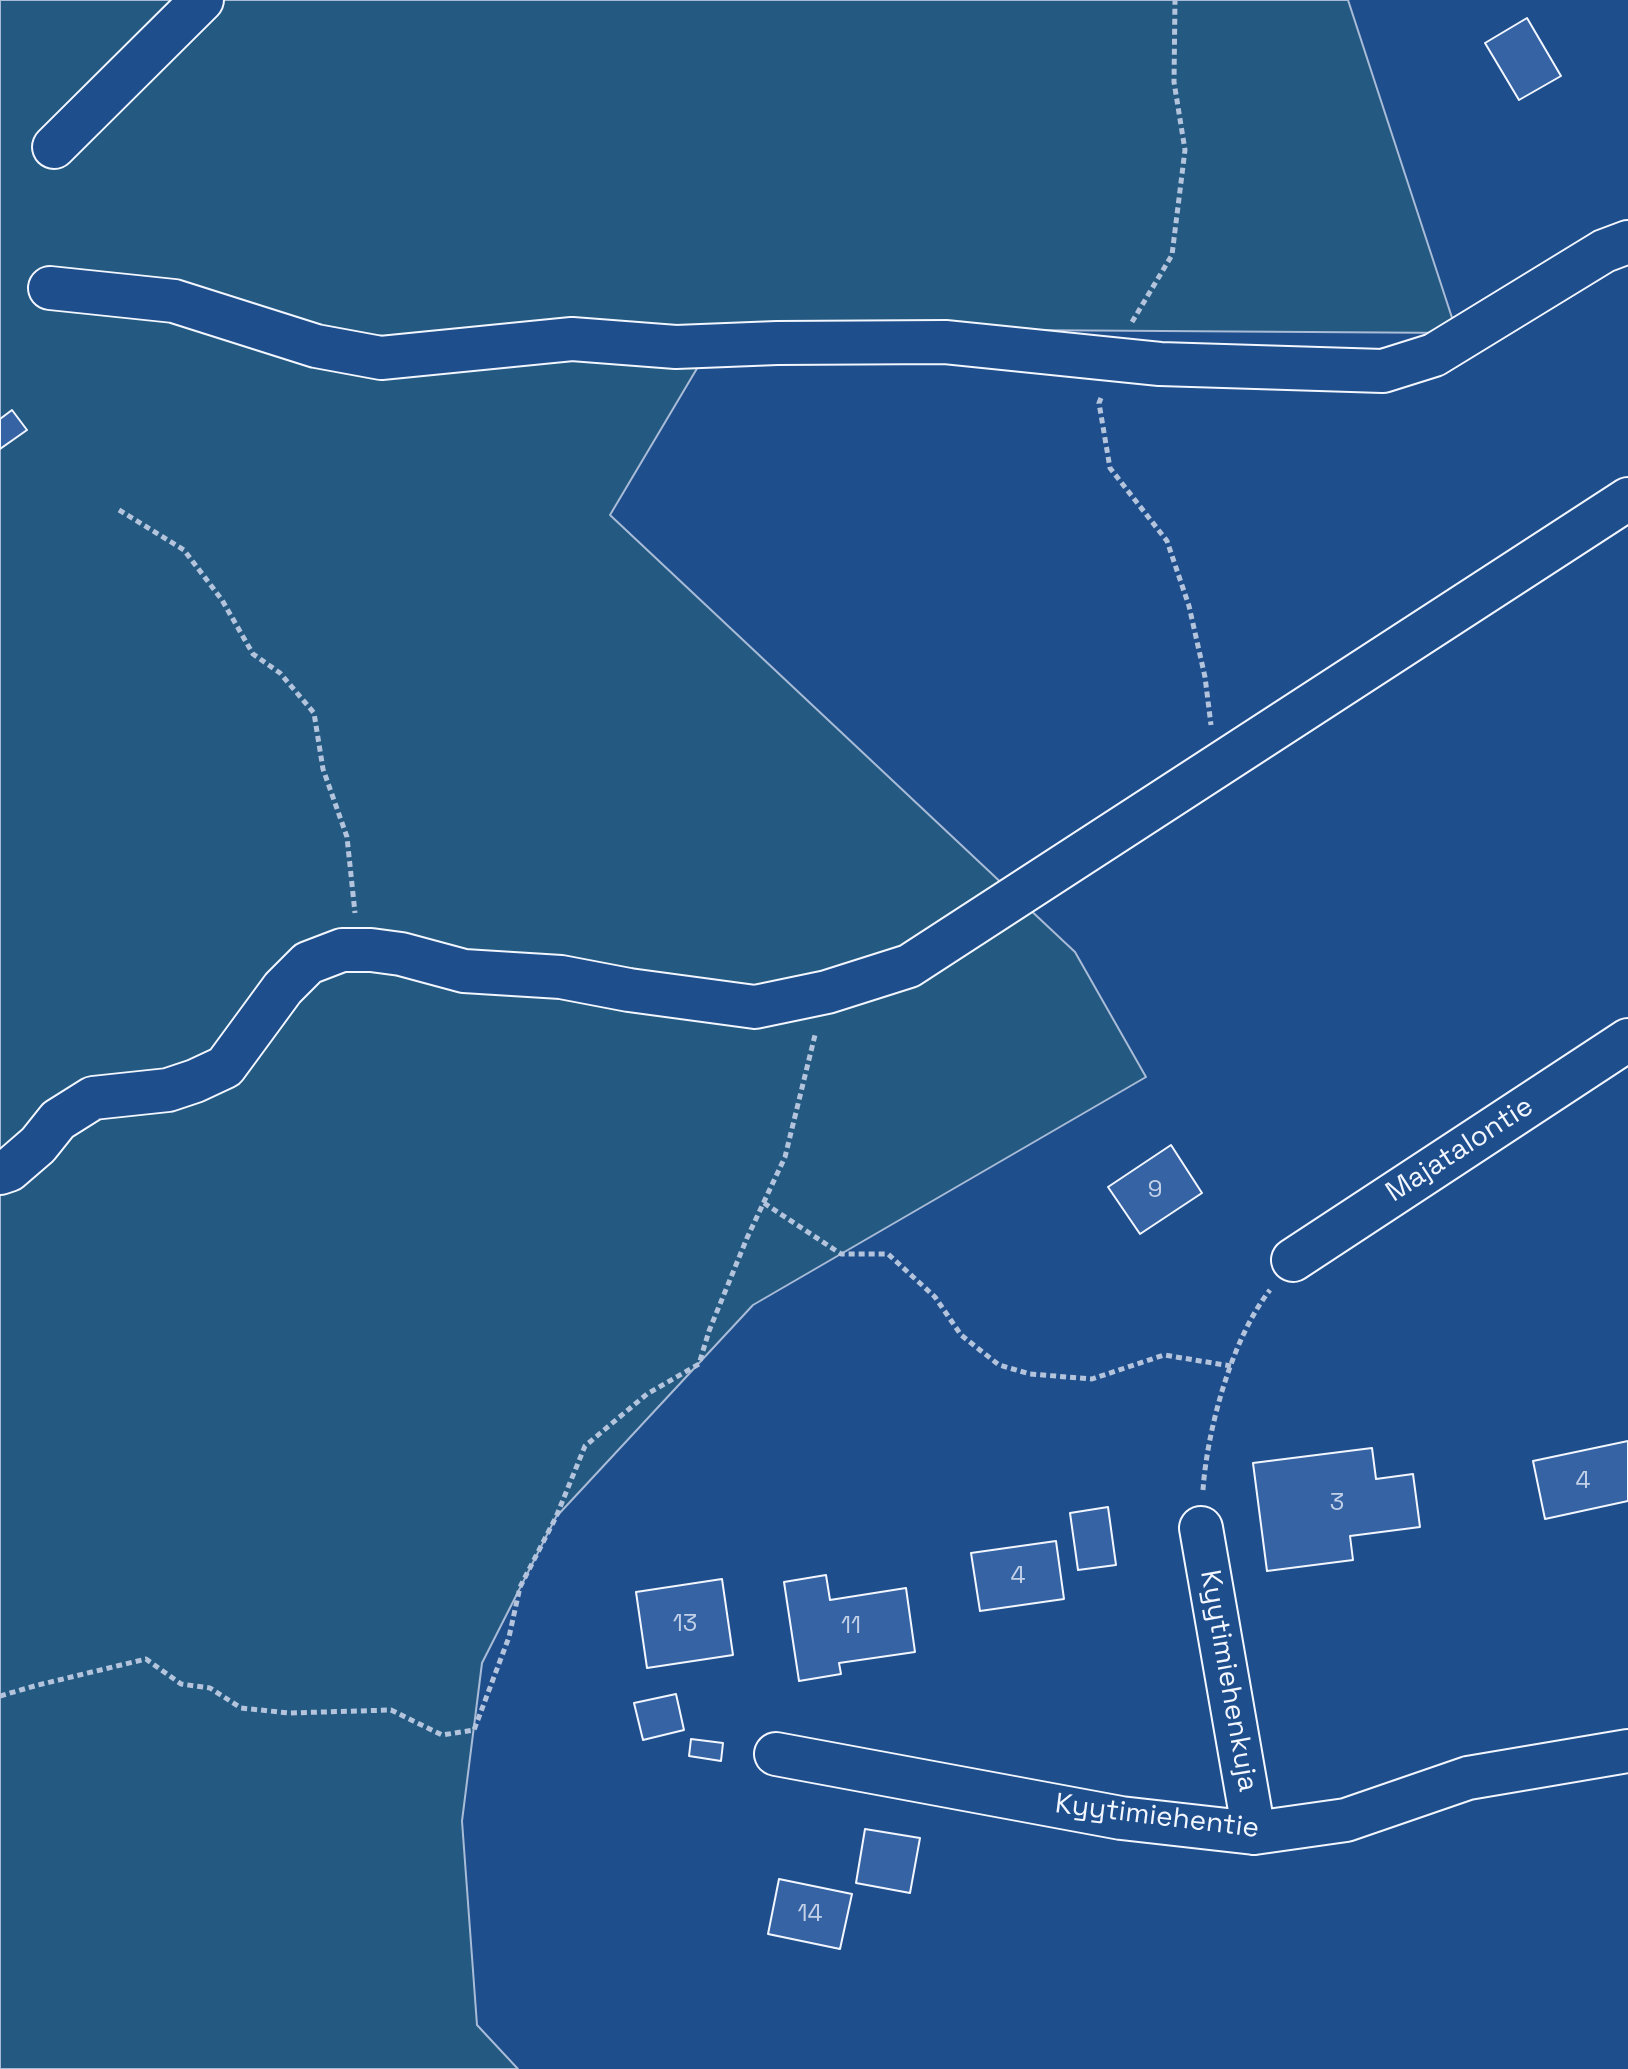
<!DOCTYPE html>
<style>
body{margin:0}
canvas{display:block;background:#1f4e8c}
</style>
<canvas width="1628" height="2069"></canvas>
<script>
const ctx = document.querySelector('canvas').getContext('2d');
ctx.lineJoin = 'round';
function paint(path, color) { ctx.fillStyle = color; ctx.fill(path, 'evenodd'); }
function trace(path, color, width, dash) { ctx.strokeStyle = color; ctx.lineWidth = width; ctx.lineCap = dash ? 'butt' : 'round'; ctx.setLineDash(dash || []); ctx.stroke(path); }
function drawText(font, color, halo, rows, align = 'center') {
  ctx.font = font + ' "Space Grotesk",sans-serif'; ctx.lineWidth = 6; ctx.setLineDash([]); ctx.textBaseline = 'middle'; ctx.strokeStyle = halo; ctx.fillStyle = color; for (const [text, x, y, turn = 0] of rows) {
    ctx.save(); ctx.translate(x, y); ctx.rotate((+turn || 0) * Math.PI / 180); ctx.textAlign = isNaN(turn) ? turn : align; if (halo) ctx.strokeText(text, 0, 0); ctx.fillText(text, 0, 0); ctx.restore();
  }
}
const green = new Path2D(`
 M0 0H1348L1457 333 721 328 610 515 1075 952 1146 1077 753 1305 556 1517 482 1663 462 1821 477 2025 518 2069H0Z`);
paint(green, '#245a82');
trace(green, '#a8bbd7', 2);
const building = new Path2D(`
 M1527 18 1561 76 1519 100 1485 43Z
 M12 410 27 430 0 449V419Z
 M1171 1145 1202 1193 1140 1234 1108 1187Z
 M1628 1441V1501L1545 1519 1533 1461Z
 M1372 1448 1376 1479 1413 1474 1420 1527 1350 1536 1353 1560 1267 1571 1253 1463Z
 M1108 1507 1116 1565 1078 1570 1070 1513Z
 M1056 1541 1064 1599 980 1611 971 1553Z
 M826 1575 830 1600 906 1588 915 1652 839 1663 841 1674 799 1681 784 1582Z
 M722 1579 733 1655 647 1668 636 1592Z
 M676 1694 684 1730 643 1740 634 1703Z
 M691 1739 723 1743 721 1761 689 1756Z
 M865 1829 920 1838 910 1893 856 1883Z
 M779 1879 852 1894 840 1949 768 1934Z`);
paint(building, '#3563a3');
trace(building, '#f2f6ff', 2);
const minor = new Path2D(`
 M54 147 202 0
 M50 288 174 301 316 346 381 358 572 339 676 347 777 343 945 342 1160 364 1383 371 1434 355 1604 251 1628 242
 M0 1173 9 1170 38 1145 58 1120 93 1098 168 1090 195 1081 225 1067 283 988 308 963 342 950H371L401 954 464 971 561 977 629 990 755 1007 827 992 909 966 1628 499
 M1293 1260 1628 1040
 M1201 1528 1254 1833
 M776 1754 1121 1818 1254 1833 1346 1820 1468 1778 1628 1751`);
trace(minor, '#f2f6ff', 46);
trace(new Path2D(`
 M1132 322 1172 255 1185 150 1174 82 1175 0
 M1101 398 1099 403 1110 468 1167 541 1189 606 1205 677 1211 725
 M119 510 184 550 222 600 253 654 280 673 314 713 323 769 347 837 355 913
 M764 1203 841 1254H888L935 1297 961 1335 999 1365 1030 1374 1092 1379 1164 1355 1231 1366
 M1203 1490C1207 1430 1232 1338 1270 1290
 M0 1696 38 1685 146 1659 181 1684 210 1688 241 1708 289 1713 391 1710 442 1735 474 1730 509 1637 520 1587 556 1517 585 1446 647 1394 699 1364 709 1331 747 1238 785 1157 815 1035`), '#b3c4dc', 5, [6, 4]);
trace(minor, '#1f4e8c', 42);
drawText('24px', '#c3d1e8', null, [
 ["9",1155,1190],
 ["4",1583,1481],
 ["3",1337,1503],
 ["4",1018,1576],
 ["13",685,1624],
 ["11",851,1626],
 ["14",810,1914]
]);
drawText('28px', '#f2f6ff', '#1f4e8c', [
 ["Majatalontie",1460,1150,-33],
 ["Kyytimiehenkuja",1228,1681,80],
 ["Kyytimiehentie",1157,1817,7]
]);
</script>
